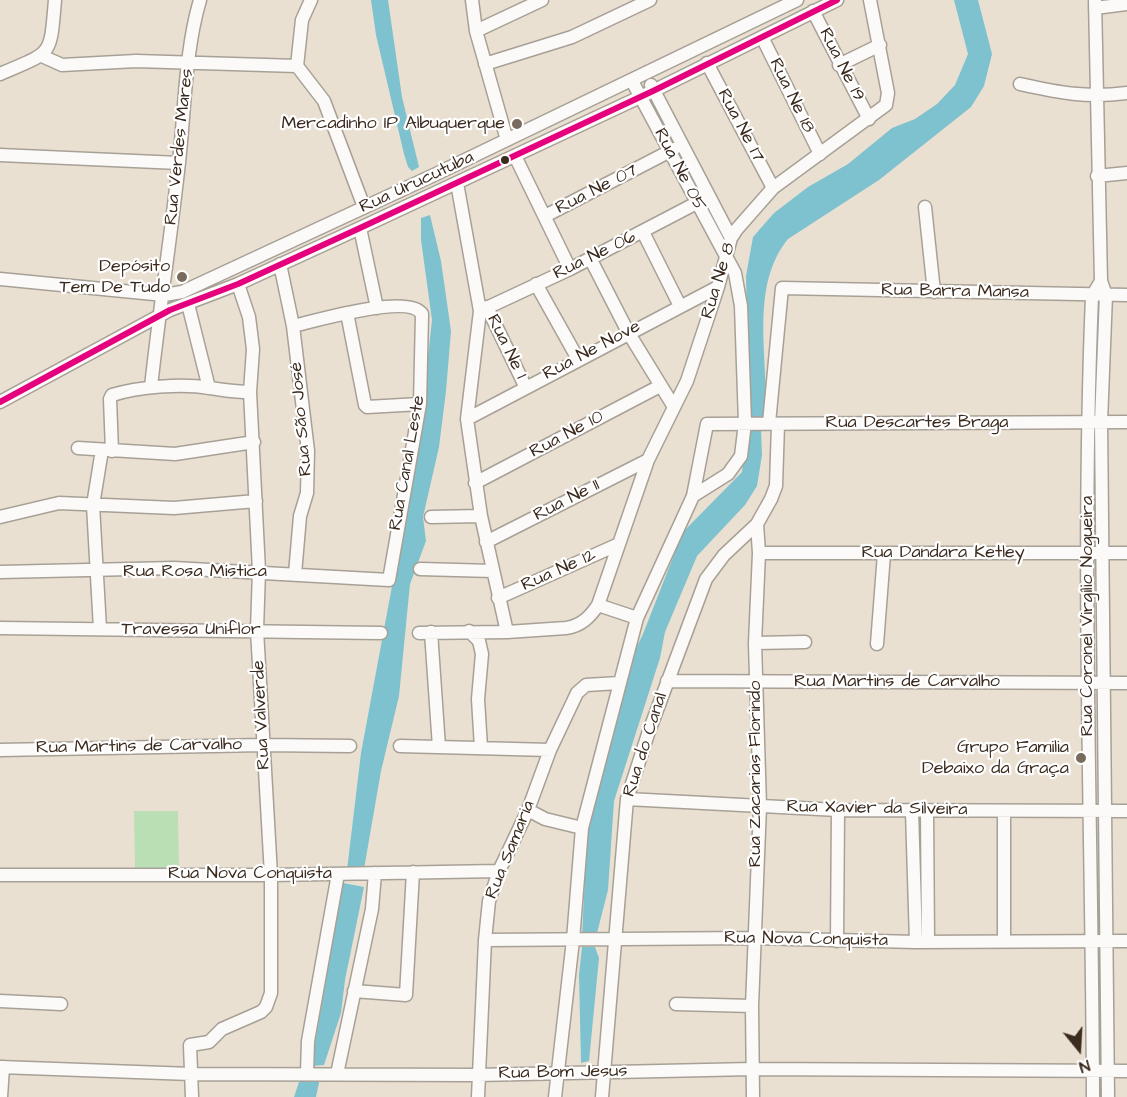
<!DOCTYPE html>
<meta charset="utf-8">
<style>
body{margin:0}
#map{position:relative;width:1127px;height:1097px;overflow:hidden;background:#eae0d2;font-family:"Architects Daughter",sans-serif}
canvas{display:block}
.north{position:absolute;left:1049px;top:1019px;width:60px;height:60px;-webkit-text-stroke:4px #fff;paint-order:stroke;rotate:162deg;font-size:16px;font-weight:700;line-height:24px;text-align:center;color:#3b2a1e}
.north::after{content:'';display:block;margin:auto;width:21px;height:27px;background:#3b2a1e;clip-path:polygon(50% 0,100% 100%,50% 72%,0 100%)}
</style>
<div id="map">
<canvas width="1127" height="1097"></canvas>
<div class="north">N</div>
</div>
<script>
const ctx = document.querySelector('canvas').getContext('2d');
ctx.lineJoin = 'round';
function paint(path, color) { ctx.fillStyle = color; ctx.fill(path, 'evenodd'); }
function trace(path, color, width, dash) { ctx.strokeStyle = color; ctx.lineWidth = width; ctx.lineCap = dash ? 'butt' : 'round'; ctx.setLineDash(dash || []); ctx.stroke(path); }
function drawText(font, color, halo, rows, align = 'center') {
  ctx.font = font + ' "Architects Daughter",sans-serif'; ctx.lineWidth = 4.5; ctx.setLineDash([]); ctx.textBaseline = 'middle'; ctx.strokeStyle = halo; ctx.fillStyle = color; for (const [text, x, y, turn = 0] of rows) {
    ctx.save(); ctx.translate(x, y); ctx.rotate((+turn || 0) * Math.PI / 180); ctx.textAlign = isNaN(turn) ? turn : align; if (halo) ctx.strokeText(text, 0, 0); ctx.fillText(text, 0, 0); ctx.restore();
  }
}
paint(new Path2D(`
 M134 811H178L179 870H135Z`), '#badfb4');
paint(new Path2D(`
 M371 0H388L402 97 419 167 412 171 408 167 404 154 376 35Z
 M954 0H978L992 54 984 86 971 107 879 180 788 239C751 284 767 352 766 406L762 419H749L746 276 753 237 774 213 808 187 848 164 892 128 915 119 937 104 955 85 968 54Z
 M430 215 441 261 451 331 446 391 439 447 423 517 426 541 410 584 399 696 381 771 364 869 347 870 361 753 395 570 429 348 432 320 421 240V218Z
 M747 428H761L762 455 757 486 745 505 697 556 665 632 660 658 614 801 608 890 596 937H582L587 833 630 661 643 634 683 532 742 472Z
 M343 883 364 887 345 980 341 1013 324 1065 311 1066Z
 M582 947H595L599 958 589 1061 581 1063 579 975Z
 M320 1078 316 1097H294L300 1079Z`), '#7dc2ce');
const minor = new Path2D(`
 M311 0 302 20 297 66 324 101 364 207
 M472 0 476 31 507 140
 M1095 0 1101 281 1106 295 1101 422 1108 1097
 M1095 8 1127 4
 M813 11 869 119
 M476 31 542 0
 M762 37 820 154
 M42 56 62 65 136 61 297 66
 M707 63 773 188
 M485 64 572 37 650 0
 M839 65 880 45
 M0 74C53 51 50 58 55 0
 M1020 84C1060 93 1086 98 1127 93
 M651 85 731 238
 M0 155 179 163
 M515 156 570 269
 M1097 176 1127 173
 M457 183 480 311 467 419 481 516 507 632
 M925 207 934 292
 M545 216 674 149
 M360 228 377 308
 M643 232 680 306
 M590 258 628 332 674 407
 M280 264 293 326 308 451 307 493 300 516 295 574
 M0 279 164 295 182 292 434 175 797 0
 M536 284 578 359
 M188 304 209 388
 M487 307 525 386
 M480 311 570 269 708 197
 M347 313 365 405 367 407 420 404
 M151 387C159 312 171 237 179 162 185 108 185 51 200 0
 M0 402 170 310 238 284 360 228 653 91 837 0
 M467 419 718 287
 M769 423 782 288 1127 295
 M78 448 175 454 254 442
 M112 451 110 399 112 395C138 387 182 383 209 388 225 390 234 392 250 392
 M475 483 660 386
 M693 496 707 424 1127 422
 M0 517 59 503 174 508 256 501
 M431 517 481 516
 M486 542 648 460
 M759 553H1127
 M420 569 493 571
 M0 572 174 568 389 580 420 404 422 314C409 293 315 321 293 326
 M498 598 619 544
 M598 605 637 618
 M0 628 381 633
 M100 629 93 505 102 450
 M469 631 479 641 482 654 478 699 481 748
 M431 632 439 747
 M419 633 507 632 566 628C581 626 590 617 598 605L648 460 687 381 718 287 731 238 737 229 773 188 886 105 888 93 870 0
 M755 643 805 642
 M877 644 884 554
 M667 681 1127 683
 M400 746 550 750
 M0 750 263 745 350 746
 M627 799 838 810 1127 811
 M528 810 545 819 582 828
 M912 811 916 942
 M927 811 928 942
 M0 875H271L499 871
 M485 940 754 938 916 942 1127 941
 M837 941 838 810
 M1004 941V812
 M354 991 406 995 413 872
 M0 1001 61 1004
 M676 1004 752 1006
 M0 1067 191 1074 477 1075 752 1069 1127 1071
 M307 1073 308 1041 338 874
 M337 1074 372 909 375 873
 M1 1097 3 1067
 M192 1097 190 1045 209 1042 222 1029 261 1012 266 1007 271 993V875L257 630 259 571 250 392 253 349 249 317 238 284
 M478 1097 485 940 489 901 499 871 528 810 550 750 577 693 586 685 619 683
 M555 1097 573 940 582 828 637 618 693 496 728 474 741 456 745 423 741 306 735 273 632 81
 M602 1097 627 799 648 734 706 579 724 555 757 524 771 499 776 486 778 424
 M753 1097 752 1006 760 806 755 643 759 553 757 524
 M1093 1097C1092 830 1081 563 1092 296L1101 281`);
trace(minor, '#a7a096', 15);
trace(minor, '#fcfaf8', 12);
trace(new Path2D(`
 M0 402 170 310 238 284 360 228 653 91 837 0`), '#e5007d', 6);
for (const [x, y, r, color] of [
 [517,124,6,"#786a5d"],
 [505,160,5,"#3b2a1e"],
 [182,277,6,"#786a5d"],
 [1081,758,6,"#786a5d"]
]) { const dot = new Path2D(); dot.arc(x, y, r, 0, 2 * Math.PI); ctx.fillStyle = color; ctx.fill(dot); trace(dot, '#fff', 2); }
drawText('18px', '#3b2a1e', '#fff', [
 ["Rua Ne 19",841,65,63],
 ["Rua Ne 18",791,96,64],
 ["Rua Ne 17",740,126,62],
 ["Rua Verdes Mares",180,147,-84],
 ["Rua Ne 05",679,170,62],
 ["Rua Urucutuba",417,183,-25],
 ["Rua Ne 07",597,190,-27],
 ["Rua Ne 06",595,256,-26],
 ["Rua Ne 8",719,281,-73],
 ["Rua Barra Mansa",955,292,1],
 ["Rua Ne 1",506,347,64],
 ["Rua Ne Nove",592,351,-28],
 ["Rua São José",302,419,-95],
 ["Rua Descartes Braga",917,423],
 ["Rua Ne 10",567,435,-28],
 ["Rua Canal Leste",408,463,-80],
 ["Rua Ne 11",567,501,-27],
 ["Rua Dandara Ketley",943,553],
 ["Rua Ne 12",559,571,-24],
 ["Rua Rosa Mística",195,572],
 ["Rua Coronel Virgílio Nogueira",1088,616,-90],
 ["Travessa Uniflor",191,630],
 ["Rua Martins de Carvalho",897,682],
 ["Rua Valverde",262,715,-93],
 ["Rua do Canal",646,745,-72],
 ["Rua Martins de Carvalho",139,747,-1],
 ["Rua Zacarias Florindo",756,774,-90],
 ["Rua Xavier da Silveira",877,809,1],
 ["Rua Samaria",511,850,-68],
 ["Rua Nova Conquista",250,874],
 ["Rua Nova Conquista",806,940,1],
 ["Rua Bom Jesus",563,1073,-1]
]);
drawText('18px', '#3b2a1e', '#fff', [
 ["Mercadinho IP Albuquerque",505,124],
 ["Depósito",170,267],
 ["Tem De Tudo",170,288],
 ["Grupo Familia",1069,748],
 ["Debaixo da Graça",1069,769]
], 'right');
</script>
